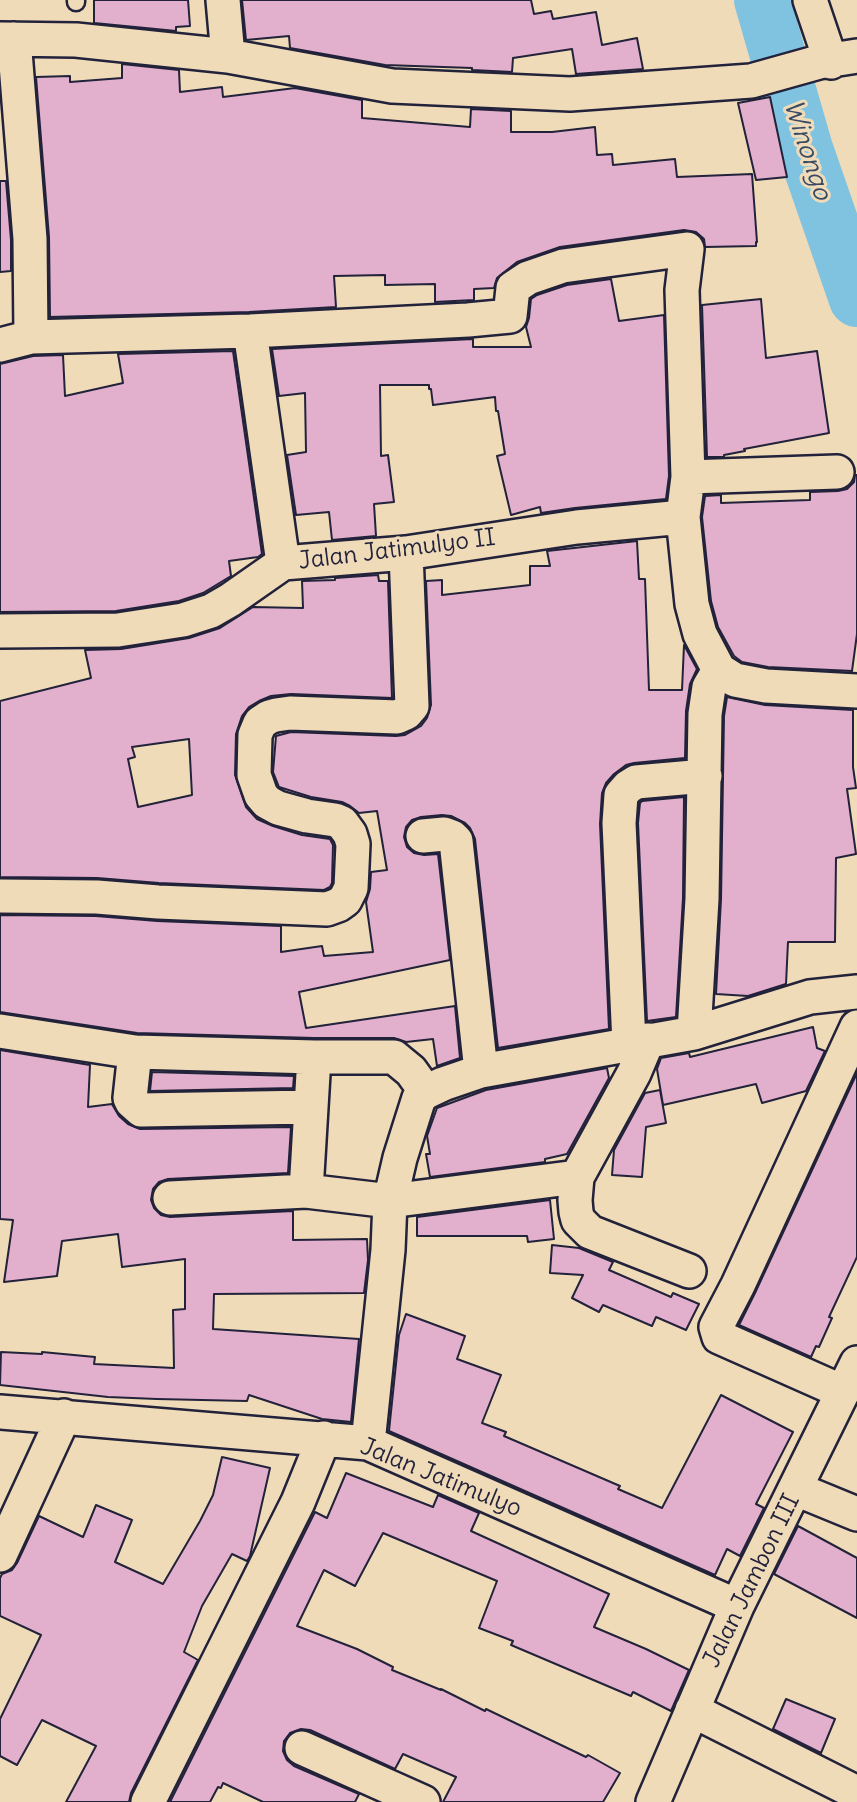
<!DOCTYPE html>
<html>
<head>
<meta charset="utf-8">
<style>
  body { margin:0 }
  canvas { display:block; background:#f0dbb9 }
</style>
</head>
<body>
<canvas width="857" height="1802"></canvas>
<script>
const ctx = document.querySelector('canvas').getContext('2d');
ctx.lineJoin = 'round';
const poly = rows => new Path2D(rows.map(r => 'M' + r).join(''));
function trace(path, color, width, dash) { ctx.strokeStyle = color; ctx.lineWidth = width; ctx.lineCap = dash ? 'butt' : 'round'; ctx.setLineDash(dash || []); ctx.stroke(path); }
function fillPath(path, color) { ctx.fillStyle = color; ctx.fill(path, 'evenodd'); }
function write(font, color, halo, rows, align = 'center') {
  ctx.font = font + ' Delius,sans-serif'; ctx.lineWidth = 6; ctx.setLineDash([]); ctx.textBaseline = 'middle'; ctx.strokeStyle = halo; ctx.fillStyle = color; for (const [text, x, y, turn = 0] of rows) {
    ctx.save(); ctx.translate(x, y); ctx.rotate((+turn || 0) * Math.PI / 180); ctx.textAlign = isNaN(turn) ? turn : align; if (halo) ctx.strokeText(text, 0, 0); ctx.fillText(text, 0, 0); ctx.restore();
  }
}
const river = poly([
  [762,0,805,149,857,299]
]);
const building = poly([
  [94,0,188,0,190,26,176,27,176,31,94,23,94,0],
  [242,0,531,0,534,14,551,11,553,19,596,12,602,45,637,38,643,69,576,74,572,49,513,58,512,72,472,70,472,68,385,65,290,48,289,36,246,40,242,0],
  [122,64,179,70,180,92,222,87,223,97,295,88,362,100,362,118,470,127,471,109,511,111,511,132,552,132,595,127,597,155,612,154,613,165,675,159,677,177,752,174,757,242,756,242,756,246,705,247,704,239,696,232,684,230,560,247,517,262,497,278,494,288,474,289,474,300,435,302,435,284,385,285,385,275,334,276,336,307,249,312,50,317,49,237,36,77,70,76,70,82,122,78,122,64],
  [770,97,787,177,756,180,738,103,770,97],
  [0,181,6,181,11,240,11,271,0,272,0,181],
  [611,279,619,321,664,315,669,476,666,499,575,508,541,513,540,507,511,515,497,456,505,454,498,411,496,411,495,397,433,405,431,389,429,389,429,385,380,385,381,456,388,455,394,502,374,504,376,536,332,540,329,512,296,515,287,455,306,452,305,393,279,396,272,349,473,339,473,347,531,347,526,327,529,318,531,299,537,295,567,285,611,279],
  [761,299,766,358,817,351,829,433,744,449,745,451,724,455,724,457,707,457,702,305,761,299],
  [233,351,262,554,258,557,229,561,231,576,203,593,179,601,116,611,0,612,0,364,33,356,63,355,65,396,123,383,118,354,233,351],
  [855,475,857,475,857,634,852,671,768,667,742,662,734,656,718,627,711,601,702,517,705,496,721,495,721,503,810,500,810,492,838,491,847,489,854,482,855,475],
  [637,541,639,579,645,579,649,690,682,690,684,645,697,669,690,684,686,711,685,758,634,763,626,765,614,774,606,783,602,793,600,824,609,1029,498,1048,475,839,470,828,465,823,451,816,442,815,421,817,412,820,406,827,404,837,407,847,414,853,424,855,438,854,450,960,299,992,306,1028,455,1006,460,1058,437,1066,433,1039,406,1042,394,1038,314,1038,137,1033,0,1012,0,915,96,916,157,921,281,926,281,952,322,946,324,956,373,952,366,902,370,889,371,872,387,870,377,811,359,813,350,806,342,802,311,797,279,787,273,772,276,736,291,732,396,736,405,735,421,726,427,718,431,705,426,581,442,580,442,595,530,585,530,566,550,566,547,551,637,541],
  [378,575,379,581,388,581,392,698,291,694,271,696,259,701,249,707,242,716,236,734,235,775,246,807,257,819,273,826,302,835,330,839,333,845,332,883,330,887,324,890,159,883,97,878,0,877,0,701,91,678,85,650,121,649,189,638,220,628,253,607,303,608,302,581,335,580,335,578,378,575],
  [189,739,192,795,138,807,128,759,135,757,132,747,189,739],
  [727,697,765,705,853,710,853,767,856,788,847,789,856,854,836,858,835,942,788,942,786,984,748,996,716,994,721,899,724,716,727,697],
  [684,797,683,898,676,1017,647,1021,638,823,640,803,642,801,684,797],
  [813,1027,817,1048,825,1051,806,1091,762,1103,756,1084,663,1105,657,1069,661,1058,689,1053,690,1057,813,1027],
  [0,1050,90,1065,88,1107,112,1104,119,1116,128,1124,140,1129,291,1127,288,1173,168,1179,159,1182,153,1189,151,1200,154,1208,161,1215,170,1217,293,1211,293,1240,367,1239,368,1260,364,1293,214,1294,213,1329,359,1339,351,1422,322,1419,249,1395,247,1401,157,1399,108,1397,0,1385,1,1352,42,1354,42,1352,95,1357,94,1364,174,1368,173,1310,185,1309,185,1259,122,1267,118,1234,62,1241,57,1276,4,1282,13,1220,0,1219,0,1050],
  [607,1068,609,1078,567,1154,545,1159,545,1162,430,1177,426,1154,430,1154,427,1136,437,1108,486,1090,607,1068],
  [152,1072,294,1076,293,1088,150,1091,152,1072],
  [857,1073,857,1257,829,1317,832,1318,819,1347,816,1346,811,1357,739,1325,755,1293,857,1073],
  [660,1090,666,1123,646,1127,642,1177,612,1175,614,1150,645,1093,660,1090],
  [550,1200,554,1239,528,1242,527,1236,417,1236,417,1217,550,1200],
  [552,1245,579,1248,613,1262,609,1270,671,1297,673,1293,699,1304,686,1330,656,1317,652,1326,603,1305,599,1312,572,1298,583,1275,550,1273,552,1245],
  [406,1314,465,1336,457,1359,501,1375,482,1423,506,1432,504,1436,620,1486,618,1489,662,1508,721,1395,793,1432,756,1504,764,1508,740,1556,727,1549,715,1575,389,1431,399,1335,406,1314],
  [222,1457,270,1468,250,1556,247,1561,232,1554,202,1606,184,1652,198,1660,131,1793,129,1802,66,1802,96,1746,42,1720,17,1765,0,1756,0,1719,41,1635,0,1616,0,1578,2,1574,12,1570,17,1563,39,1516,83,1537,96,1505,132,1520,115,1562,163,1584,200,1521,213,1495,222,1457],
  [346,1473,433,1507,438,1495,479,1513,471,1531,609,1594,594,1627,646,1649,689,1670,671,1711,633,1692,631,1696,511,1645,513,1641,479,1628,497,1581,383,1533,355,1586,324,1570,297,1626,357,1649,393,1667,392,1670,441,1690,441,1689,485,1711,486,1709,586,1757,588,1755,620,1773,603,1802,443,1802,456,1777,403,1754,395,1769,310,1730,301,1729,290,1733,284,1741,283,1751,287,1760,294,1766,359,1794,355,1802,263,1802,223,1783,221,1788,218,1787,210,1802,170,1802,315,1512,327,1518,346,1473],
  [798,1526,857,1558,857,1618,774,1574,798,1526],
  [786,1699,835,1719,821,1753,773,1729,786,1699]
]);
const lane = poly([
  [76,0,76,2]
]);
const street = poly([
  [223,0,228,56],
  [810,0,831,62],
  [0,39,76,40,228,56,392,86,570,94,751,81,819,62,857,56],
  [14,39,30,239,31,337],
  [250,331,283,563],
  [0,345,31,337,250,331,468,320,510,316,513,288,528,278,563,266,687,249,682,290,688,477,683,517,692,604,700,634,719,670,735,680,766,686,857,691],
  [688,477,837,472],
  [0,631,118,630,183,620,211,611,230,600,283,563,406,553,577,527,683,517],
  [423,836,444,834,452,837,456,841,481,1071],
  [0,896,97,897,158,902,327,909,338,905,345,900,351,888,353,844,350,834,342,823,335,820,307,816,278,808,267,802,261,795,254,775,255,735,260,723,269,717,276,715,290,713,397,717,406,713,412,706,406,553],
  [0,1031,135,1052,314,1057,394,1057,411,1071,426,1092],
  [694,1033,702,899,705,714,709,687,719,670],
  [648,1040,634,1073,577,1177,575,1200,576,1212,578,1220,590,1232,689,1271],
  [629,1044,619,823,621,795,628,787,636,782,705,776],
  [135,1052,130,1098,132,1102,141,1110,311,1107],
  [306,1191,314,1057],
  [170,1198,306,1191,390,1201,577,1177],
  [843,1392,719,1337,716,1327,738,1285,857,1027],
  [0,1412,368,1443,737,1606],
  [368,1443,388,1250,390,1201,400,1158,419,1098,426,1092,443,1084,481,1071,694,1033,810,997,857,992],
  [796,1489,857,1514],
  [0,1555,64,1416],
  [692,1710,857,1793],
  [302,1748,423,1802],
  [148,1802,298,1502,324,1438],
  [653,1802,737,1606,857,1363]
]);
const streetNames = [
  ["Jalan Jatimulyo II",397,550,-7],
  ["Jalan Jatimulyo",441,1478,22],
  ["Jalan Jambon III",752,1581,-64]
];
const waterNames = [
  ["Winongo",807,150,72]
];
trace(river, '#7fc3e0', 56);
fillPath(building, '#e2afcc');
trace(building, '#22223b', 2);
trace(lane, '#22223b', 21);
trace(street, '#22223b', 38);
trace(lane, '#f0dbb9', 16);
trace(street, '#f0dbb9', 33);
write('24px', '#22223b', '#f0dbb9', streetNames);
write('italic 26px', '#394a64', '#f0dbb9', waterNames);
</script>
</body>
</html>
